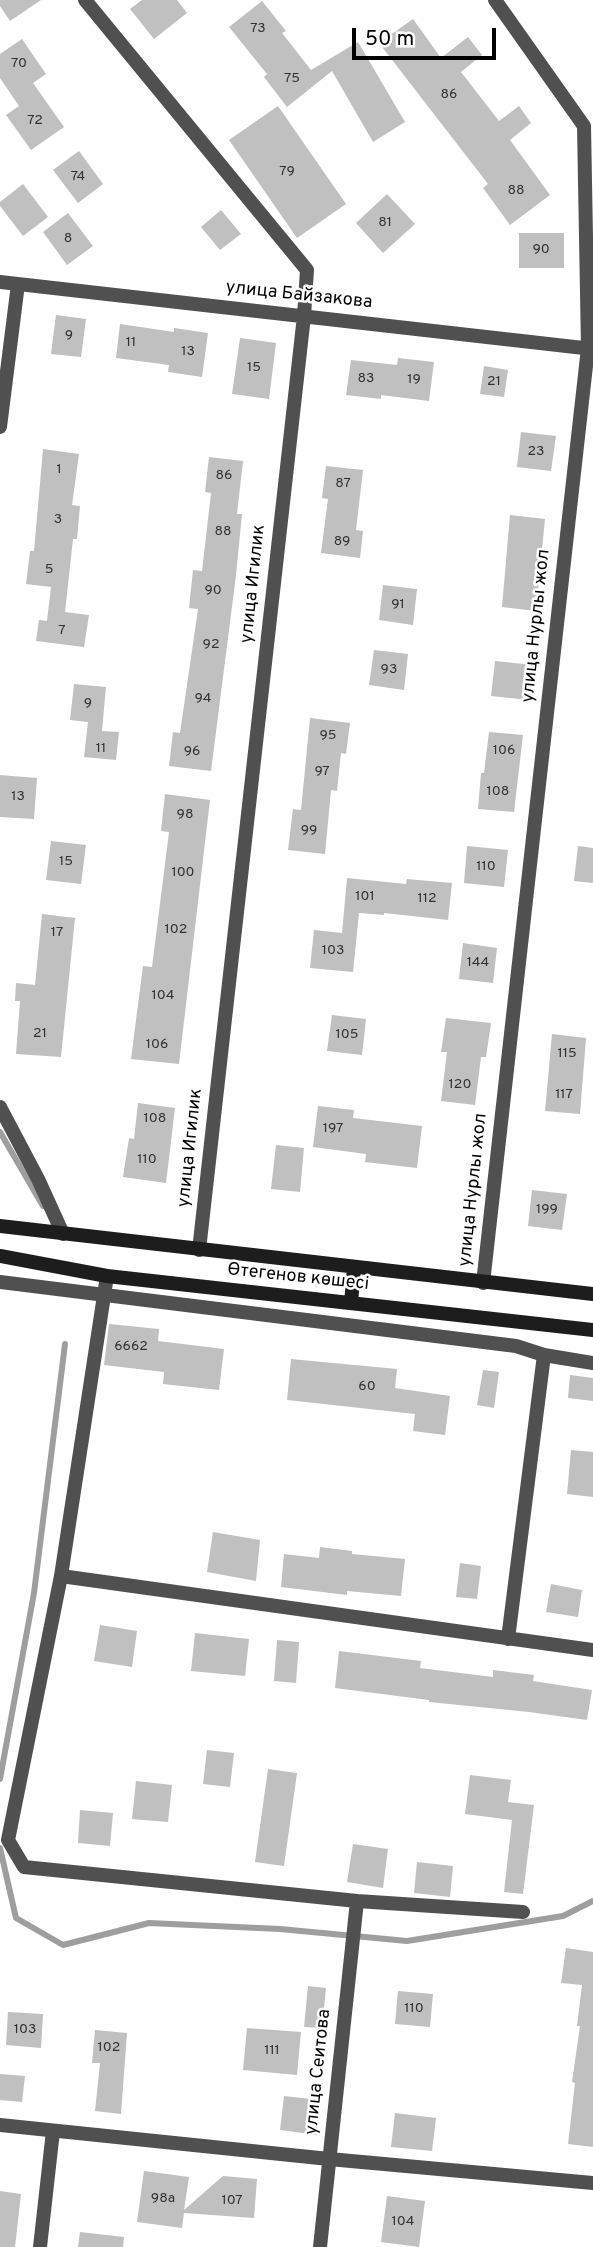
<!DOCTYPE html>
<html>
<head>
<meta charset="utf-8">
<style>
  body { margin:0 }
  #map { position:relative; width:593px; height:2247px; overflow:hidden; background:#fff; font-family:Overpass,sans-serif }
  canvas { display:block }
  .scale { position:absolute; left:352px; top:28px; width:144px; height:32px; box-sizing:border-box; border:4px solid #000; border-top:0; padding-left:9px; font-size:21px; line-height:24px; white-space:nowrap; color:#000; -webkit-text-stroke:5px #fff; paint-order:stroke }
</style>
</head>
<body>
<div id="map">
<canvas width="593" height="2247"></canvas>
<div class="scale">50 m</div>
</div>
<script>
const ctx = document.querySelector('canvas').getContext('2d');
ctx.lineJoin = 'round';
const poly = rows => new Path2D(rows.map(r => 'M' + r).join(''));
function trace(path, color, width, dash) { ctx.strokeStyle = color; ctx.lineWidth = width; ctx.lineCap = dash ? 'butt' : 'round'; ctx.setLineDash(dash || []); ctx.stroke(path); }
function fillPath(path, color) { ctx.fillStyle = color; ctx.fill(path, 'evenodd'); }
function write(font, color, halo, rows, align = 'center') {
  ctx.font = font + ' Overpass,sans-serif'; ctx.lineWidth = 5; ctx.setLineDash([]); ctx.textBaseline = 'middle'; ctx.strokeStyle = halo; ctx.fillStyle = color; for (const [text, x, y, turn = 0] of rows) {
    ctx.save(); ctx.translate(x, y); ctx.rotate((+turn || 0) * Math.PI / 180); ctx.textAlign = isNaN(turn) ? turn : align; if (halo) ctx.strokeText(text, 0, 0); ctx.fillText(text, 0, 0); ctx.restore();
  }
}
const stream = poly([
  [0,1132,43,1206],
  [0,1779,34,1593,65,1344],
  [0,1848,16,1918,63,1945,149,1923,280,1929,407,1941,563,1916,593,1901]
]);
const building = poly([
  [0,0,41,0,10,21,0,6],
  [142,0,177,0,187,13,154,39,130,9],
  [262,1,286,31,282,33,311,70,358,42,405,122,373,142,332,71,287,107,264,77,267,74,229,27],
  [413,19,441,58,468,37,482,55,461,72,499,121,519,106,531,123,510,140,550,195,510,225,483,188,488,184,379,43],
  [22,39,46,74,33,83,64,127,31,150,6,115,19,106,0,78,0,54],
  [278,106,346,204,297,238,229,140],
  [79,151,103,184,78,203,53,170],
  [23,184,48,217,23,236,0,206,0,202],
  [387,194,415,224,383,253,356,223],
  [221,210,241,234,220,250,201,227],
  [68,213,93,246,67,265,43,232],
  [519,233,564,233,564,268,519,268],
  [56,315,86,319,81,357,51,354],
  [120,324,174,332,174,328,208,333,202,377,168,372,169,365,116,358],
  [240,338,276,343,269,399,232,394],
  [398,358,434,362,429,401,381,395,381,399,346,395,351,360,397,365],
  [484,366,508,370,504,397,480,394],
  [521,432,556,436,551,471,517,467],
  [43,449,79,454,72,505,80,506,77,539,73,539,65,612,89,615,84,647,36,641,39,620,47,621,51,587,26,584,30,551,34,551],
  [209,457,243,461,237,514,242,514,236,575,211,771,169,766,173,732,180,733,198,609,189,608,193,570,202,571,211,493,205,492],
  [326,466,363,470,356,530,363,531,360,558,321,553,328,499,322,498],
  [510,515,545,519,536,611,502,607],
  [383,585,417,589,413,625,379,620],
  [374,650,408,654,404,690,369,685],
  [495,661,533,665,529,700,491,696],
  [74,684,106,687,102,731,119,732,116,760,84,757,88,722,70,720],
  [310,718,350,723,346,754,341,753,337,791,331,790,325,854,288,850,293,809,301,810],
  [489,732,523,735,514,812,478,809,481,773,484,773],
  [0,775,37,778,34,819,0,817],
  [165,794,210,800,179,1064,131,1059,143,966,152,967,169,832,161,831],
  [51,841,86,845,81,884,46,880],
  [467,846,508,850,504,887,464,883],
  [578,846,593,848,593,883,574,881],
  [347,878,406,884,407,879,452,883,448,920,384,913,384,915,359,913,353,972,310,968,314,930,342,933],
  [42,914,75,918,61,1057,16,1054,20,1001,15,1001,16,983,35,985],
  [463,943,497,948,493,983,459,979],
  [332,1015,366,1019,362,1055,327,1051],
  [446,1018,491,1023,486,1057,481,1057,475,1105,441,1101,447,1052,441,1052],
  [552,1034,586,1038,580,1114,545,1111],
  [138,1103,175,1108,166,1183,123,1177,129,1138,134,1139],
  [318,1106,354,1110,353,1118,422,1126,417,1168,365,1162,366,1154,313,1147],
  [276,1145,304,1148,300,1192,271,1189],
  [532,1190,567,1194,562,1230,528,1226],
  [109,1324,159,1329,158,1341,224,1349,219,1390,163,1384,164,1372,104,1365],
  [291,1359,397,1369,395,1388,450,1396,445,1435,413,1431,415,1414,287,1400],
  [483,1370,499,1372,494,1408,477,1405],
  [570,1375,593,1378,593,1401,568,1398],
  [571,1450,593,1452,593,1497,567,1494],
  [213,1532,260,1540,256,1581,207,1572],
  [320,1547,352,1551,352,1554,405,1559,401,1596,347,1591,347,1595,281,1587,284,1554,319,1558],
  [460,1563,481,1566,477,1599,456,1597],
  [551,1584,582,1590,578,1617,546,1612],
  [100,1625,137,1631,132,1667,94,1661],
  [195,1633,249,1639,245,1676,191,1671],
  [277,1640,299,1642,296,1683,274,1681],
  [339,1651,421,1661,420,1668,493,1677,493,1670,534,1675,533,1681,592,1690,587,1720,529,1712,429,1702,429,1700,335,1688],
  [207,1750,234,1753,230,1787,203,1784],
  [268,1769,297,1773,284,1866,255,1862],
  [470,1775,511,1780,508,1802,534,1805,523,1894,504,1892,512,1820,465,1814],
  [136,1781,172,1785,168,1822,132,1819],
  [80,1810,113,1813,110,1846,78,1843],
  [353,1844,388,1849,383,1888,347,1882],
  [417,1862,453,1866,450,1897,414,1893],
  [566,1948,593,1952,593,2147,568,2144,575,2083,572,2082,580,2026,577,2026,582,1985,561,1983],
  [308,1986,326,1988,322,2028,304,2027],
  [398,1991,433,1994,430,2027,395,2024],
  [8,2012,43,2014,41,2048,6,2045],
  [247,2028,301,2032,297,2075,243,2070],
  [95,2030,127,2033,121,2114,95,2111,100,2063,92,2063],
  [0,2074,25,2076,22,2102,0,2100],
  [284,2096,320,2100,317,2135,280,2130],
  [395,2113,436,2118,432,2151,391,2147],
  [144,2171,189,2177,184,2210,223,2176,257,2179,254,2218,184,2213,182,2228,137,2222],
  [0,2191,21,2194,15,2247,0,2247],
  [387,2196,425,2201,419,2247,381,2242],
  [80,2232,124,2237,123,2247,78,2247]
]);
const minor = poly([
  [85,0,307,270,304,316,199,1250],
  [0,282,593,349],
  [0,427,18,284],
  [0,1107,38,1179,63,1234],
  [107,1276,61,1576,8,1840,24,1867,357,1901,523,1912],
  [0,1282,516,1346,544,1355,593,1363],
  [483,1283,588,348,584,126,495,0],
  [61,1576,593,1650],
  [508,1639,544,1355],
  [0,2125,329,2159,593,2183],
  [40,2247,53,2131],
  [320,2247,357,1901]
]);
const secondary = poly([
  [0,1226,593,1294],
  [0,1256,107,1276,593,1330],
  [351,1303,354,1268]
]);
const numberNames = [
  ["73",258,29],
  ["70",19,64],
  ["75",292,79],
  ["86",449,95],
  ["72",35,121],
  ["79",287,172],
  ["74",78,177],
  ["88",516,191],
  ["81",385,223],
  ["8",68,239],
  ["90",541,250],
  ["9",69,336],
  ["11",131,343],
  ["13",188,352],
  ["15",254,368],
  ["83",366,379],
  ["19",414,380],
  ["21",494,382],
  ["23",536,452],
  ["1",59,470],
  ["86",224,476],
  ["87",343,484],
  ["3",58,520],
  ["88",223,532],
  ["89",342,542],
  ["5",49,570],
  ["90",213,591],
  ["91",398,605],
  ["7",62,631],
  ["92",211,645],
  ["93",389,670],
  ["94",203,699],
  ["9",88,704],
  ["95",328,736],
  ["11",101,749],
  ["106",504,751],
  ["96",192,752],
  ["97",322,772],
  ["108",498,792],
  ["13",18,797],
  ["98",185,815],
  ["99",309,831],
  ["15",66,862],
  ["110",486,867],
  ["100",183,873],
  ["101",365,897],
  ["112",427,899],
  ["102",176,930],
  ["17",57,933],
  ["103",333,951],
  ["144",478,963],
  ["104",163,996],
  ["21",40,1034],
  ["105",347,1035],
  ["106",157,1045],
  ["115",567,1054],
  ["120",460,1085],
  ["117",564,1095],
  ["108",155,1119],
  ["197",333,1129],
  ["110",147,1160],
  ["199",547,1210],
  ["6662",131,1347],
  ["60",367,1387],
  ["110",414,2009],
  ["103",25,2030],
  ["102",109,2048],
  ["111",272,2051],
  ["98а",163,2199],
  ["107",232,2201],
  ["104",403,2222]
];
const streetNames = [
  ["улица Байзакова",299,296,6],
  ["улица Игилик",254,584,-84],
  ["улица Нурлы жол",537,626,-84],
  ["улица Игилик",191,1148,-84],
  ["улица Нурлы жол",474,1190,-84],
  ["Өтегенов көшесі",298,1278,6],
  ["улица Сеитова",319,2072,-84]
];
trace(stream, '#9e9e9e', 6);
fillPath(building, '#c0c0c0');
trace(minor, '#505050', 14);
trace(secondary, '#1d1d1d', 14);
write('14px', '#303030', null, numberNames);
write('18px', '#000', '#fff', streetNames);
</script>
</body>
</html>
